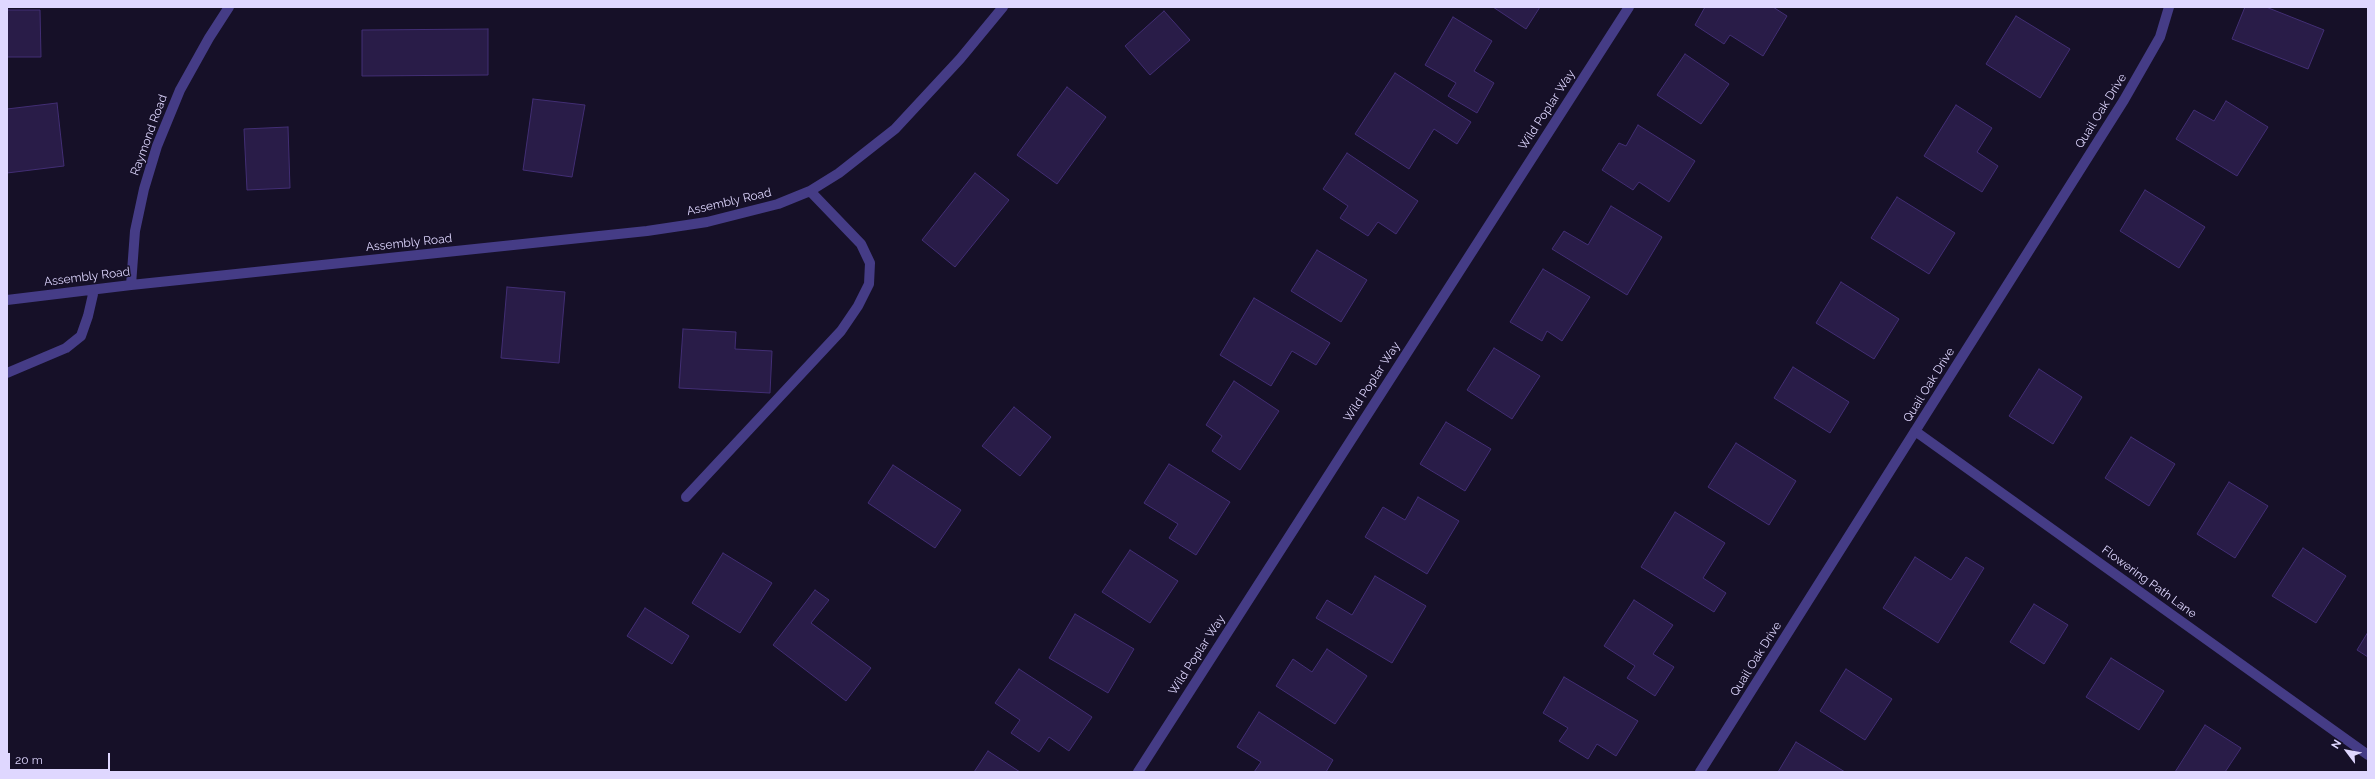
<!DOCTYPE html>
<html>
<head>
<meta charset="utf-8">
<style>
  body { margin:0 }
  #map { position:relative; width:2375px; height:779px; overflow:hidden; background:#161028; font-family:Raleway,sans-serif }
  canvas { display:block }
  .frame { position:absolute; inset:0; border:8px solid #dfd7ff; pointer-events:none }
  .north { position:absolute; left:2327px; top:731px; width:40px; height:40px; -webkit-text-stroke:3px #161028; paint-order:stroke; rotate:302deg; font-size:11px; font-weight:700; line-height:16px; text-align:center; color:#dfd7ff }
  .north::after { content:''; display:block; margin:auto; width:14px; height:18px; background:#dfd7ff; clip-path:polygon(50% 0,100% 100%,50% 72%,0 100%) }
  .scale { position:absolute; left:8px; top:753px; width:102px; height:18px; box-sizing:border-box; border:2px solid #dfd7ff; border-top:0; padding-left:5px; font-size:12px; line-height:14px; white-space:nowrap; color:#dfd7ff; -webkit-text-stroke:3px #161028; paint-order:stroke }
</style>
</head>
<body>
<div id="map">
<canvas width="2375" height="779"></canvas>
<div class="frame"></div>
<div class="north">N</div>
<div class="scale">20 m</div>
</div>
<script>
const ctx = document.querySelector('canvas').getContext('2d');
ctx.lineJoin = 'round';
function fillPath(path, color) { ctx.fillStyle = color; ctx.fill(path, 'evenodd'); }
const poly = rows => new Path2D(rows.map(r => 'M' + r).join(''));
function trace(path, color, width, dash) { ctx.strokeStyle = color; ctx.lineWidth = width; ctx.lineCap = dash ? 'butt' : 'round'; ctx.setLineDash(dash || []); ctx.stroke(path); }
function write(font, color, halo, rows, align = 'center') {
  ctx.font = font + ' Raleway,sans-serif'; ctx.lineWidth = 3; ctx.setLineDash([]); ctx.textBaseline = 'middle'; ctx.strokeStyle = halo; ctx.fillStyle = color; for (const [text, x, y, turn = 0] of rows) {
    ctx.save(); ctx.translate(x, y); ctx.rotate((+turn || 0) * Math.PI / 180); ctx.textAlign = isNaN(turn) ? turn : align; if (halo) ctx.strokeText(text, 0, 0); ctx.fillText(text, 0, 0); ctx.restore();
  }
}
const building = poly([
  [1493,7,1540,7,1526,29,1493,7],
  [1705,7,1773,7,1787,16,1763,56,1730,35,1724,44,1695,25,1705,7],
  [2245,7,2266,7,2324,30,2308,69,2232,39,2245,7],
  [7,10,40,10,41,57,7,57,7,10],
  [1164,11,1190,40,1150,75,1125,46,1164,11],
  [2016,16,2070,49,2040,98,1986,64,2016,16],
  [1453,17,1492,41,1474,71,1494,83,1477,113,1448,96,1456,83,1425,65,1453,17],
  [488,29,488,75,362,76,362,30,488,29],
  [1685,54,1729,84,1701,124,1657,95,1685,54],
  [1395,73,1471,122,1457,144,1434,129,1409,169,1355,134,1395,73],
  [1067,87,1106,117,1057,184,1017,155,1067,87],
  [533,99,585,105,572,177,523,170,533,99],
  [2226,101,2268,127,2237,176,2176,139,2194,110,2214,121,2226,101],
  [57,103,64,166,7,173,7,109,57,103],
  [1956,105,1992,128,1977,152,1998,166,1982,192,1924,156,1956,105],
  [1638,125,1695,161,1669,202,1639,182,1633,190,1602,170,1619,143,1626,146,1638,125],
  [288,127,290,188,247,190,244,129,288,127],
  [1347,153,1418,201,1396,234,1378,222,1368,236,1340,218,1348,206,1323,189,1347,153],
  [975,173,1009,200,955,267,922,240,975,173],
  [2145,190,2205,227,2179,268,2120,231,2145,190],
  [1897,197,1955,233,1929,274,1871,238,1897,197],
  [1611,206,1662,237,1627,295,1552,249,1564,231,1588,245,1611,206],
  [1317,250,1367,280,1341,322,1291,291,1317,250],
  [1543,269,1590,297,1562,341,1547,331,1542,341,1510,322,1543,269],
  [1841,282,1899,319,1874,359,1816,323,1841,282],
  [507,287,565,292,559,363,501,358,507,287],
  [1254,298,1330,343,1316,365,1292,351,1271,386,1220,355,1254,298],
  [683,329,736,332,735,349,772,351,770,393,679,388,683,329],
  [1494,348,1540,376,1512,419,1467,390,1494,348],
  [1793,367,1849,402,1830,433,1774,398,1793,367],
  [2039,369,2082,397,2053,444,2009,416,2039,369],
  [1234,381,1279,411,1240,470,1212,451,1222,436,1206,425,1234,381],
  [1014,407,1051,437,1020,476,982,446,1014,407],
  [1446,422,1491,449,1465,491,1420,464,1446,422],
  [2131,437,2175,464,2149,506,2105,478,2131,437],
  [1736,443,1796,481,1769,525,1708,487,1736,443],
  [1169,464,1230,502,1196,555,1169,538,1178,524,1144,503,1169,464],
  [893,465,961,510,935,548,868,503,893,465],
  [2229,482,2268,506,2235,558,2197,534,2229,482],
  [1418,497,1459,521,1427,574,1365,537,1383,507,1405,520,1418,497],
  [1675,512,1725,543,1703,578,1726,593,1714,612,1641,567,1675,512],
  [2303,548,2346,576,2316,623,2272,596,2303,548],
  [1130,550,1178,581,1150,623,1102,592,1130,550],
  [723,553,772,583,740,633,692,603,723,553],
  [1915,557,1951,580,1966,557,1984,568,1938,643,1883,608,1915,557],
  [1375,576,1426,606,1392,663,1316,618,1327,600,1352,615,1375,576],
  [815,590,829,600,811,623,871,668,846,701,773,645,815,590],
  [1634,600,1673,625,1653,654,1674,667,1655,696,1627,678,1635,666,1604,646,1634,600],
  [2034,604,2068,625,2044,664,2010,642,2034,604],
  [645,608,689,636,672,664,627,636,645,608],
  [1075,614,1134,649,1108,693,1049,658,1075,614],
  [2368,632,2368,657,2357,650,2368,632],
  [1327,649,1367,676,1335,724,1276,686,1293,659,1312,672,1327,649],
  [2111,658,2164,691,2139,730,2086,697,2111,658],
  [1019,669,1092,717,1069,751,1049,737,1039,752,1011,733,1020,720,995,703,1019,669],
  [1846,669,1892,699,1865,740,1820,711,1846,669],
  [1564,677,1638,721,1616,756,1597,744,1588,759,1559,741,1568,728,1543,713,1564,677],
  [1259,712,1333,760,1326,772,1254,772,1261,762,1237,747,1259,712],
  [2205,725,2241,748,2225,772,2175,772,2205,725],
  [1796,742,1845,772,1778,772,1796,742],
  [988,751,1020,772,974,772,988,751]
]);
const minor = poly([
  [131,285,135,231,144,189,157,146,180,90,209,38,229,7],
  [7,300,131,285,647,231,707,222,778,204,810,191,839,173,895,129,960,59,1003,7],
  [7,373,66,348,81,336,88,316,94,290],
  [1915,431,2368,755],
  [686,497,841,331,858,306,869,284,870,263,861,244,810,191],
  [1138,772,1629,7],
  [1700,772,2124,100,2160,37,2169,7]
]);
const streetNames = [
  ["Wild Poplar Way",1547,110,-57],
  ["Quail Oak Drive",2101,111,-58],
  ["Raymond Road",149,135,-70],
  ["Assembly Road",729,202,-13],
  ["Assembly Road",409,243,-6],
  ["Assembly Road",87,277,-7],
  ["Wild Poplar Way",1372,382,-57],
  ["Quail Oak Drive",1929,385,-58],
  ["Flowering Path Lane",2149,582,36],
  ["Wild Poplar Way",1197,655,-57],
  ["Quail Oak Drive",1756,659,-58]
];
fillPath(building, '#291c48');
trace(building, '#422e74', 1);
trace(minor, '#453c86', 10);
write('12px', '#dfd7ff', '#161028', streetNames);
</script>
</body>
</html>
